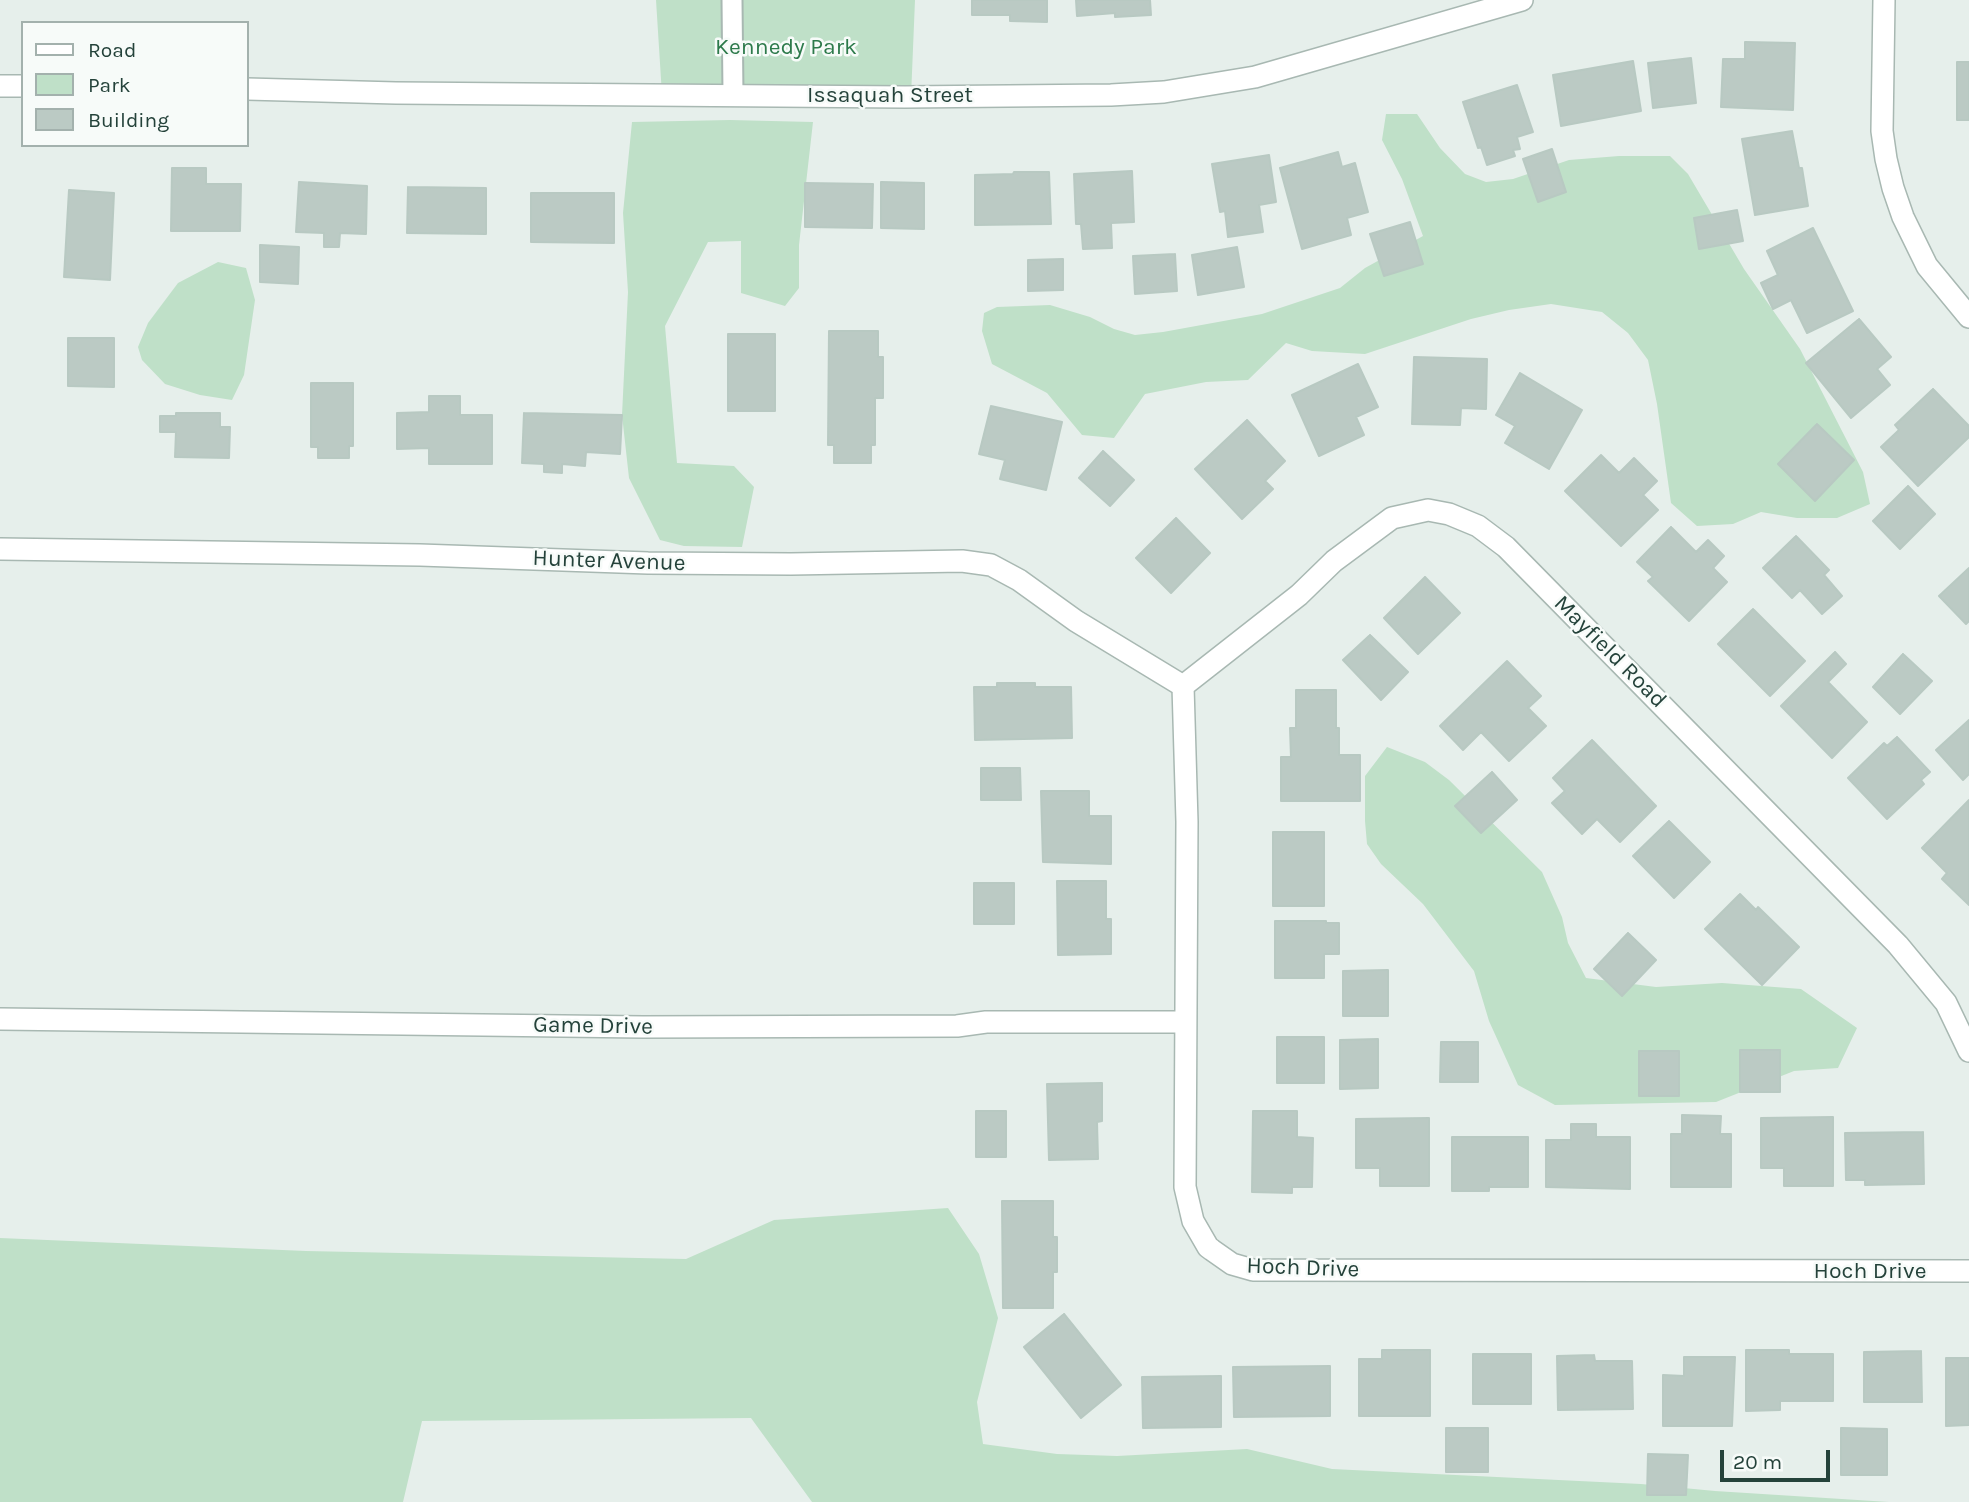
<!DOCTYPE html>
<html>
<head>
<meta charset="utf-8">
<style>
  body { margin:0 }
  #map { position:relative; width:1969px; height:1502px; overflow:hidden; background:#e6efeb; font-family:Karla,sans-serif }
  canvas { display:block }
  .legend { position:absolute; left:21px; top:21px; width:228px; height:126px; box-sizing:border-box; background:#f7fbf9; border:2px solid #a3b1ad; margin:0; padding:9px 12px; list-style:none; font-size:21px; color:#24423a }
  .legend li { display:flex; align-items:center; gap:14px; height:35px }
  .legend b { width:35px; border:2px solid #a3b1ad }
  .scale { position:absolute; left:1720px; top:1450px; width:110px; height:32px; box-sizing:border-box; border:4px solid #24423a; border-top:0; padding-left:9px; font-size:21px; line-height:24px; white-space:nowrap; color:#24423a; -webkit-text-stroke:5px #f7fbf9; paint-order:stroke }
</style>
</head>
<body>
<div id="map">
<canvas width="1969" height="1502"></canvas>
<ul class="legend">
<li><b style="height:9px;background:#fff"></b>Road</li>
<li><b style="height:19px;background:#bfe0c8"></b>Park</li>
<li><b style="height:19px;background:#bbcac4"></b>Building</li>
</ul>
<div class="scale">20 m</div>
</div>
<script>
const ctx = document.querySelector('canvas').getContext('2d');
ctx.lineJoin = 'round';
function fillPath(path, color) { ctx.fillStyle = color; ctx.fill(path, 'evenodd'); }
const poly = rows => new Path2D(rows.map(r => 'M' + r).join(''));
function trace(path, color, width, dash) { ctx.strokeStyle = color; ctx.lineWidth = width; ctx.lineCap = dash ? 'butt' : 'round'; ctx.setLineDash(dash || []); ctx.stroke(path); }
function write(font, color, halo, rows, align = 'center') {
  ctx.font = font + ' Karla,sans-serif'; ctx.lineWidth = 5; ctx.setLineDash([]); ctx.textBaseline = 'middle'; ctx.strokeStyle = halo; ctx.fillStyle = color; for (const [text, x, y, turn = 0] of rows) {
    ctx.save(); ctx.translate(x, y); ctx.rotate((+turn || 0) * Math.PI / 180); ctx.textAlign = isNaN(turn) ? turn : align; if (halo) ctx.strokeText(text, 0, 0); ctx.fillText(text, 0, 0); ctx.restore();
  }
}
const green = poly([
  [656,0,915,0,911,97,662,95],
  [1386,114,1417,114,1440,148,1465,174,1486,182,1513,179,1569,160,1619,156,1670,156,1688,174,1744,269,1800,349,1863,472,1870,504,1837,518,1797,518,1761,512,1733,524,1697,526,1671,503,1657,404,1648,360,1628,333,1602,312,1551,304,1509,310,1471,319,1365,354,1312,351,1286,343,1248,380,1206,382,1145,394,1114,438,1082,435,1047,393,992,364,982,331,984,313,997,307,1050,305,1090,317,1114,329,1135,335,1163,332,1262,314,1340,288,1365,268,1423,236,1402,179,1382,140],
  [730,120,813,122,799,245,799,288,785,306,741,293,741,241,708,242,665,326,677,463,734,466,754,487,742,547,684,546,660,540,629,478,622,415,628,292,623,213,632,122],
  [218,262,246,268,255,300,244,375,232,400,200,395,165,384,142,360,138,347,148,323,178,283],
  [1387,747,1425,762,1449,780,1542,872,1562,917,1568,943,1586,978,1656,987,1722,983,1801,989,1857,1028,1838,1068,1794,1071,1716,1102,1555,1105,1518,1085,1489,1021,1474,971,1423,904,1381,864,1367,844,1365,821,1365,776],
  [948,1208,979,1254,998,1318,977,1402,983,1444,1057,1454,1117,1456,1247,1449,1332,1469,1641,1484,1715,1491,1889,1502,812,1502,751,1418,422,1421,403,1502,0,1502,0,1238,306,1251,686,1259,774,1220]
]);
const building = poly([
  [972,0,1047,0,1047,22,1010,21,1010,15,972,15,972,0],
  [1076,0,1150,0,1151,15,1115,17,1115,13,1077,16,1076,0],
  [1745,42,1795,43,1793,110,1721,107,1723,59,1745,59,1745,42],
  [1691,58,1696,103,1653,108,1648,63,1691,58],
  [1633,61,1641,111,1561,126,1553,75,1633,61],
  [1957,62,1969,62,1969,120,1957,120,1957,62],
  [1517,85,1533,132,1517,137,1520,149,1513,150,1515,156,1487,165,1481,147,1478,148,1463,102,1517,85],
  [1792,131,1799,168,1802,168,1808,206,1755,215,1742,139,1792,131],
  [1552,149,1566,192,1538,202,1523,159,1552,149],
  [1338,152,1342,167,1355,163,1368,212,1347,218,1351,235,1302,249,1280,168,1338,152],
  [1269,155,1276,202,1259,205,1263,232,1228,237,1225,211,1220,212,1212,164,1269,155],
  [172,168,206,168,206,184,241,184,240,231,171,231,172,168],
  [1132,171,1134,222,1111,223,1112,248,1083,249,1081,224,1076,224,1074,174,1132,171],
  [1014,172,1049,172,1051,224,975,225,975,175,1013,174,1014,172],
  [299,182,367,186,366,234,340,233,339,247,324,247,324,233,296,232,299,182],
  [881,182,924,183,924,229,881,228,881,182],
  [805,183,873,184,872,228,805,227,805,183],
  [408,187,486,188,486,234,407,233,408,187],
  [69,190,114,193,110,280,64,277,69,190],
  [531,193,614,193,614,243,531,242,531,193],
  [1737,210,1743,241,1699,249,1694,218,1737,210],
  [1410,222,1423,264,1384,276,1370,234,1410,222],
  [1813,228,1853,311,1807,333,1791,300,1773,309,1761,283,1778,275,1767,251,1813,228],
  [260,245,299,247,298,284,260,282,260,245],
  [1237,247,1244,287,1198,295,1192,255,1237,247],
  [1175,254,1177,291,1135,294,1133,256,1175,254],
  [1063,259,1063,290,1028,291,1028,260,1063,259],
  [1859,319,1891,357,1877,369,1890,385,1851,418,1806,363,1859,319],
  [829,331,878,331,878,357,883,357,883,398,875,398,875,445,871,445,871,463,834,463,834,445,828,445,829,331],
  [728,334,775,334,775,411,728,411,728,334],
  [68,338,114,338,114,387,68,386,68,338],
  [1414,357,1487,359,1486,409,1461,408,1460,425,1412,424,1414,357],
  [1358,364,1378,407,1356,417,1364,435,1319,456,1292,395,1358,364],
  [1520,373,1582,410,1549,469,1505,443,1515,426,1496,415,1520,373],
  [311,383,353,383,353,446,349,446,349,458,318,458,318,447,311,447,311,383],
  [1933,389,1969,426,1969,437,1918,486,1881,447,1899,430,1895,425,1933,389],
  [429,396,460,396,460,415,492,415,492,464,429,464,429,448,397,449,397,413,429,412,429,396],
  [991,406,1062,422,1046,490,1000,479,1005,460,979,454,991,406],
  [176,413,220,413,220,427,230,427,229,458,175,457,176,432,160,432,160,416,176,416,176,413],
  [524,413,622,415,620,454,586,452,585,466,562,464,562,473,544,472,544,464,522,463,524,413],
  [1247,420,1285,461,1265,481,1273,489,1242,519,1195,469,1247,420],
  [1817,424,1854,460,1815,501,1778,464,1817,424],
  [1103,451,1134,480,1110,506,1079,478,1103,451],
  [1601,455,1619,473,1634,458,1657,481,1643,495,1658,510,1621,546,1565,491,1601,455],
  [1908,486,1935,514,1900,549,1873,521,1908,486],
  [1176,518,1210,553,1171,593,1136,558,1176,518],
  [1671,527,1696,552,1708,540,1724,556,1713,568,1727,582,1689,621,1648,581,1653,577,1637,562,1671,527],
  [1796,536,1829,570,1824,575,1842,596,1822,614,1800,590,1792,598,1763,568,1796,536],
  [1969,568,1969,621,1966,624,1939,596,1969,568],
  [1425,577,1460,613,1418,654,1384,618,1425,577],
  [1753,609,1805,661,1770,696,1718,644,1753,609],
  [1370,635,1408,672,1381,700,1343,660,1370,635],
  [1835,652,1846,664,1828,682,1867,722,1832,758,1781,706,1835,652],
  [1903,654,1932,681,1900,714,1873,687,1903,654],
  [1507,661,1541,696,1528,708,1546,726,1509,761,1481,732,1463,750,1440,726,1507,661],
  [997,683,1035,683,1035,687,1071,687,1072,738,975,740,974,687,997,687,997,683],
  [1296,690,1336,690,1336,728,1339,728,1339,755,1360,755,1360,801,1281,801,1281,757,1291,757,1290,728,1296,728,1296,690],
  [1969,720,1969,774,1963,780,1936,750,1969,720],
  [1897,737,1930,772,1921,780,1924,784,1887,819,1848,778,1884,743,1887,746,1897,737],
  [1592,740,1656,806,1620,842,1597,819,1582,834,1552,803,1565,791,1553,778,1592,740],
  [981,768,1020,768,1021,800,981,800,981,768],
  [1492,772,1517,800,1481,833,1455,806,1492,772],
  [1041,791,1089,791,1089,816,1111,816,1111,864,1043,862,1041,791],
  [1969,800,1969,905,1942,879,1947,873,1922,848,1969,800],
  [1669,821,1710,862,1674,898,1633,856,1669,821],
  [1273,832,1324,832,1324,906,1273,906,1273,832],
  [1057,881,1106,881,1106,919,1111,919,1111,954,1058,955,1057,881],
  [974,883,1014,883,1014,924,974,924,974,883],
  [1740,894,1756,910,1758,907,1799,947,1762,985,1705,929,1740,894],
  [1275,921,1326,921,1326,923,1339,923,1339,954,1324,954,1324,978,1275,978,1275,921],
  [1628,933,1656,960,1622,996,1594,969,1628,933],
  [1388,970,1388,1016,1343,1016,1343,971,1388,970],
  [1277,1037,1324,1037,1324,1083,1277,1083,1277,1037],
  [1378,1039,1378,1088,1340,1089,1340,1040,1378,1039],
  [1441,1042,1478,1042,1478,1082,1440,1082,1441,1042],
  [1740,1050,1780,1050,1780,1092,1740,1092,1740,1050],
  [1639,1051,1679,1051,1679,1096,1639,1096,1639,1051],
  [1102,1083,1102,1121,1097,1122,1098,1159,1049,1160,1047,1084,1102,1083],
  [976,1111,1006,1111,1006,1157,976,1157,976,1111],
  [1253,1111,1297,1111,1297,1137,1313,1138,1312,1187,1292,1187,1292,1193,1252,1192,1253,1111],
  [1682,1115,1721,1116,1720,1134,1731,1134,1731,1187,1671,1187,1671,1134,1682,1134,1682,1115],
  [1833,1117,1833,1186,1784,1186,1784,1168,1761,1168,1761,1118,1833,1117],
  [1429,1118,1429,1186,1380,1186,1380,1168,1356,1168,1356,1119,1429,1118],
  [1571,1124,1596,1124,1596,1137,1630,1137,1630,1189,1546,1187,1546,1140,1571,1140,1571,1124],
  [1923,1132,1924,1184,1865,1185,1865,1180,1846,1180,1845,1133,1923,1132],
  [1452,1137,1528,1137,1528,1187,1489,1187,1489,1191,1452,1191,1452,1137],
  [1002,1201,1053,1201,1053,1237,1057,1237,1057,1272,1053,1272,1053,1308,1003,1308,1002,1201],
  [1064,1314,1121,1385,1081,1418,1024,1347,1064,1314],
  [1382,1350,1430,1350,1430,1416,1359,1416,1359,1359,1382,1359,1382,1350],
  [1746,1350,1789,1350,1789,1354,1833,1354,1833,1401,1780,1401,1780,1410,1746,1411,1746,1350],
  [1921,1351,1922,1402,1864,1402,1864,1352,1921,1351],
  [1473,1354,1531,1354,1531,1404,1473,1404,1473,1354],
  [1594,1355,1595,1361,1632,1361,1633,1409,1558,1410,1557,1356,1594,1355],
  [1684,1357,1735,1357,1732,1426,1663,1426,1663,1375,1684,1376,1684,1357],
  [1946,1358,1969,1358,1969,1425,1946,1426,1946,1358],
  [1330,1366,1330,1416,1234,1417,1233,1367,1330,1366],
  [1221,1376,1221,1427,1143,1428,1142,1377,1221,1376],
  [1446,1428,1488,1428,1488,1472,1446,1472,1446,1428],
  [1841,1428,1887,1429,1887,1475,1841,1475,1841,1428],
  [1648,1454,1688,1455,1686,1495,1647,1495,1648,1454]
]);
const lane = poly([
  [732,0,733,94]
]);
const street = poly([
  [1884,0,1882,131,1886,159,1893,188,1903,217,1927,266,1969,317],
  [0,86,23,86],
  [247,89,396,93,905,97,1111,95,1164,92,1255,77,1522,0],
  [0,549,420,555,648,563,791,564,962,561,991,565,1019,580,1076,621,1183,686],
  [1183,686,1187,822,1185,1187,1193,1221,1208,1247,1212,1250,1232,1264,1253,1270,1969,1271],
  [1183,686,1299,595,1334,561,1392,518,1428,510,1449,514,1478,526,1506,547,1898,945,1946,1003,1969,1051],
  [0,1019,643,1027,957,1026,986,1022,1185,1022]
]);
const parkNames = [
  ["Kennedy Park",786,47]
];
const streetNames = [
  ["Issaquah Street",890,95],
  ["Hunter Avenue",609,561,2],
  ["Mayfield Road",1610,652,45],
  ["Game Drive",593,1026,1],
  ["Hoch Drive",1303,1268,2],
  ["Hoch Drive",1870,1271]
];
fillPath(green, '#bfe0c8');
fillPath(building, '#bbcac4');
trace(building, '#b8c9c2', 2);
trace(lane, '#a8b8b2', 23);
trace(street, '#a8b8b2', 24);
trace(lane, '#fff', 19);
trace(street, '#fff', 21);
write('23px', '#2d7a4b', '#f7fbf9', parkNames);
write('23px', '#24423a', '#f7fbf9', streetNames);
</script>
</body>
</html>
